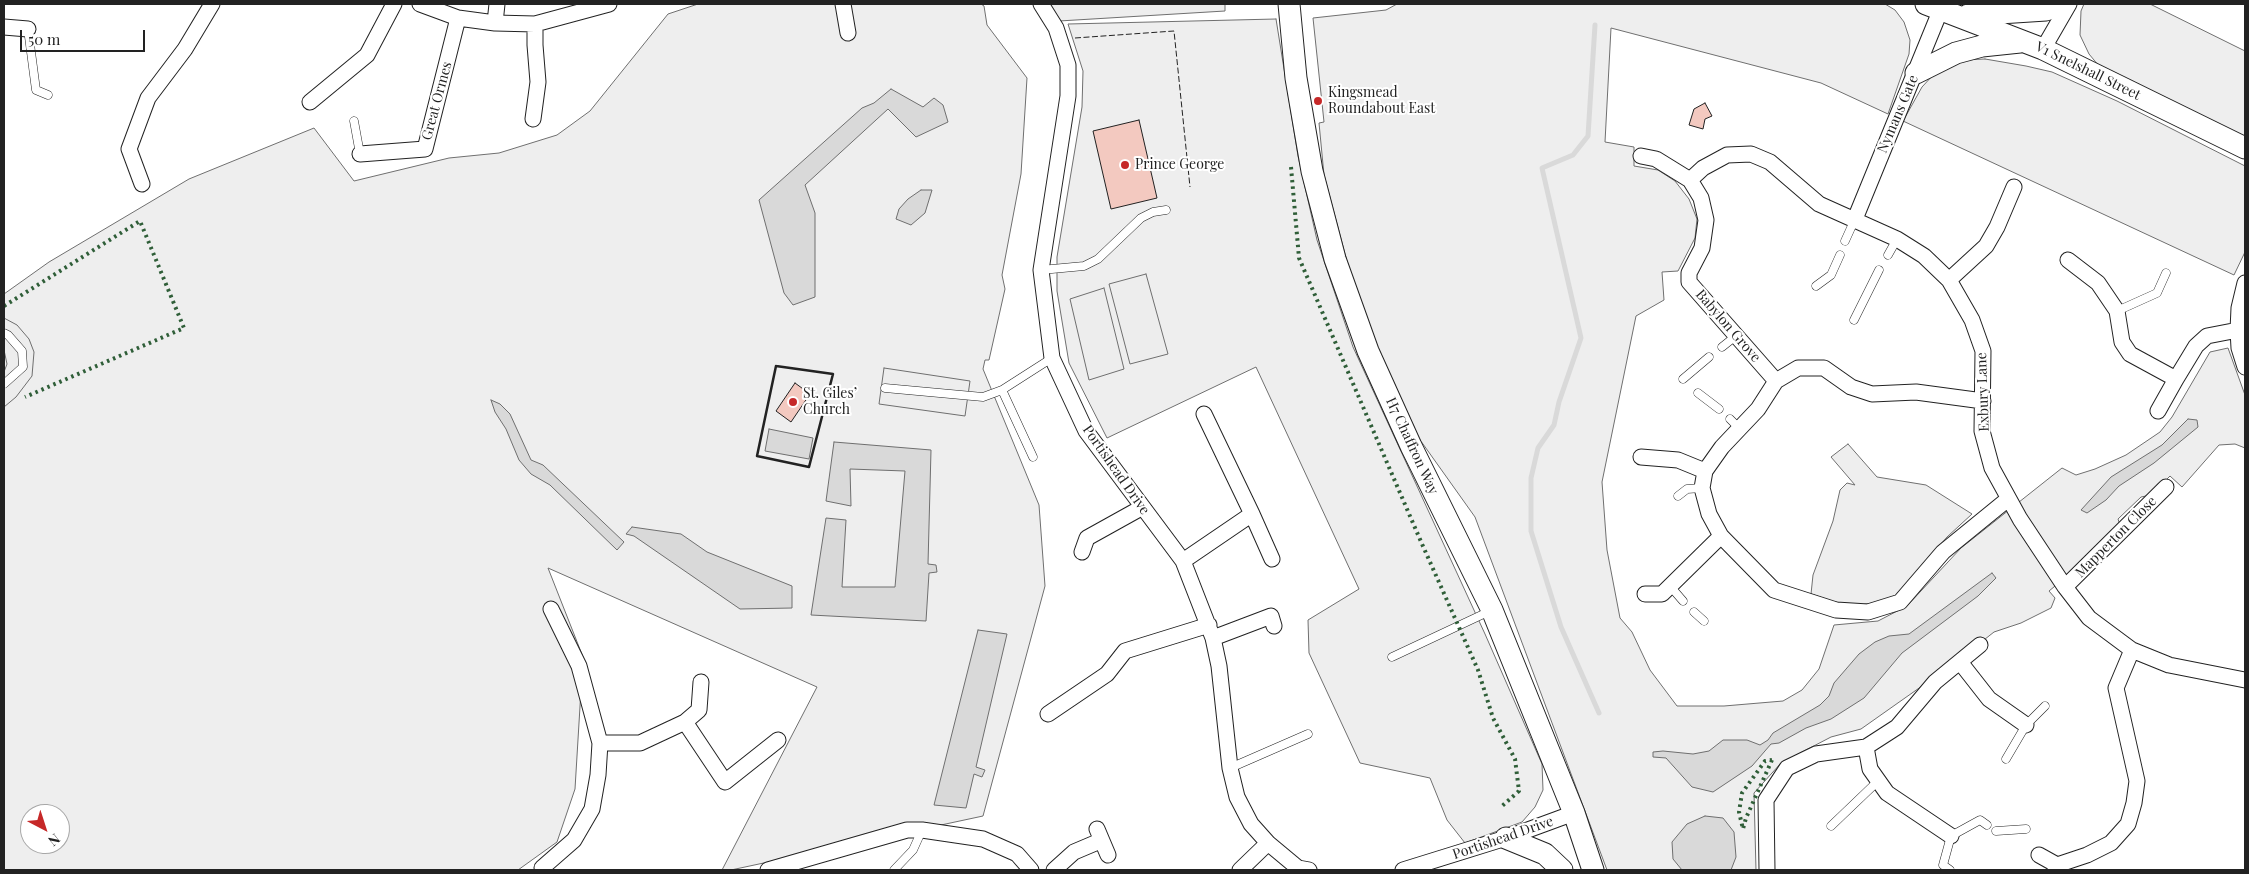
<!DOCTYPE html>
<html>
<head>
<meta charset="utf-8">
<style>
  body { margin:0 }
  #map { position:relative; width:2249px; height:874px; overflow:hidden; background:#fff; font-family:"Playfair Display",serif }
  canvas { display:block }
  .frame { position:absolute; inset:0; border:5px solid #222; pointer-events:none }
  .north { position:absolute; left:20px; top:804px; width:50px; height:50px; box-sizing:border-box; background:#fff; border:1px solid #a7a7a7; border-radius:50%; rotate:140deg; font-size:14px; font-weight:700; line-height:20px; text-align:center; color:#222 }
  .north::after { content:''; display:block; margin:auto; width:18px; height:22px; background:#c62828; clip-path:polygon(50% 0,100% 100%,50% 72%,0 100%) }
  .scale { position:absolute; left:20px; top:30px; width:125px; height:22px; box-sizing:border-box; border:2px solid #222; border-top:0; padding-left:6px; font-size:15px; line-height:18px; white-space:nowrap; color:#222; -webkit-text-stroke:4px #fff; paint-order:stroke }
</style>
</head>
<body>
<div id="map">
<canvas width="2249" height="874"></canvas>
<div class="frame"></div>
<div class="north">N</div>
<div class="scale">50 m</div>
</div>
<script>
const ctx = document.querySelector('canvas').getContext('2d');
ctx.lineJoin = 'round';
function fillPath(path, color) { ctx.fillStyle = color; ctx.fill(path, 'evenodd'); }
const poly = rows => new Path2D(rows.map(r => 'M' + r).join(''));
function trace(path, color, width, dash) { ctx.strokeStyle = color; ctx.lineWidth = width; ctx.lineCap = dash ? 'butt' : 'round'; ctx.setLineDash(dash || []); ctx.stroke(path); }
function write(font, color, halo, rows, align = 'center') {
  ctx.font = font + ' "Playfair Display",serif'; ctx.lineWidth = 4; ctx.setLineDash([]); ctx.textBaseline = 'middle'; ctx.strokeStyle = halo; ctx.fillStyle = color; for (const [text, x, y, turn = 0] of rows) {
    ctx.save(); ctx.translate(x, y); ctx.rotate((+turn || 0) * Math.PI / 180); ctx.textAlign = isNaN(turn) ? turn : align; if (halo) ctx.strokeText(text, 0, 0); ctx.fillText(text, 0, 0); ctx.restore();
  }
}
const green = poly([
  [698,4,981,4,984,6,987,25,1027,78,1021,174,1002,275,1005,289,989,360,985,360,983,369,1039,505,1045,586,983,816,731,870,722,870,817,687,548,568,583,657,575,789,557,842,518,870,4,870,4,294,49,262,189,179,314,128,354,181,449,158,499,153,557,135,590,111,668,14,698,4],
  [30,814,60,814,60,844,30,844,30,814],
  [1046,4,1225,4,1225,11,1059,21,1046,4],
  [1397,4,1885,4,1895,10,1904,22,1910,40,1909,54,1888,114,1821,83,1611,28,1605,142,1634,147,1634,166,1658,170,1675,181,1689,199,1697,219,1695,238,1678,271,1662,272,1664,300,1636,316,1602,482,1607,550,1620,618,1632,632,1650,670,1677,706,1724,706,1783,701,1802,690,1819,669,1834,625,1878,621,1907,606,1961,548,2062,468,2076,475,2095,469,2126,455,2160,432,2172,417,2210,352,2228,348,2245,395,2245,448,2235,444,2219,445,2182,487,2170,476,2151,495,2141,497,2118,519,2120,525,2082,564,2049,591,2055,598,2051,608,2021,623,1994,632,1956,662,1861,729,1831,737,1781,763,1754,793,1756,870,1607,870,1475,517,1413,430,1361,314,1324,175,1319,123,1324,122,1313,18,1386,10,1397,4],
  [2084,4,2150,4,2245,51,2245,138,2099,66,2089,54,2080,35,2081,11,2084,4],
  [1276,19,1298,156,1317,240,1353,347,1485,634,1542,764,1543,790,1535,807,1522,822,1465,843,1447,820,1430,778,1360,763,1309,653,1308,620,1359,589,1256,367,1107,438,1069,363,1057,291,1057,257,1082,107,1083,71,1068,24,1276,19],
  [1985,59,2026,66,2052,72,2117,101,2245,166,2245,252,2234,275,1903,121,1922,87,1934,74,1963,60,1985,59],
  [1848,444,1877,477,1926,485,1972,514,1947,537,1897,595,1880,602,1860,605,1835,602,1811,594,1813,575,1833,521,1840,490,1847,483,1855,485,1831,457,1848,444]
]);
const parking = poly([
  [1146,274,1168,354,1130,364,1109,284,1146,274],
  [1104,288,1124,369,1089,380,1070,299,1104,288],
  [4,318,17,325,29,339,34,352,32,376,16,397,4,407,4,372,7,364,4,350,4,318],
  [884,368,970,381,965,416,879,404,884,368]
]);
const water = poly([
  [891,89,923,107,934,98,943,105,948,122,916,137,888,109,805,185,815,213,815,297,793,305,784,293,759,200,862,108,874,103,891,89],
  [921,190,932,190,925,213,911,225,896,219,899,209,908,199,921,190],
  [491,400,500,404,510,414,531,460,543,465,624,542,617,550,550,485,531,474,519,460,506,429,495,412,491,400],
  [2188,419,2197,420,2198,427,2154,463,2119,486,2106,500,2087,513,2081,510,2111,477,2162,445,2188,419],
  [769,429,813,438,809,459,765,451,769,429],
  [834,442,931,450,928,564,936,565,937,572,929,573,926,621,811,615,826,518,846,520,842,587,895,587,905,471,850,469,851,506,826,501,834,442],
  [632,527,681,534,707,552,792,586,792,608,740,609,634,536,626,534,632,527],
  [1992,573,1996,578,1978,596,1902,653,1864,698,1831,719,1806,728,1779,743,1771,744,1752,766,1713,792,1692,787,1666,758,1653,757,1653,752,1663,751,1693,754,1709,751,1723,740,1747,740,1760,745,1768,740,1773,733,1820,705,1829,696,1834,683,1859,654,1875,642,1889,636,1909,634,1992,573],
  [978,630,1007,634,976,767,985,770,982,777,974,774,966,808,934,805,978,630],
  [1705,816,1723,818,1734,832,1736,857,1731,870,1682,870,1673,859,1672,842,1687,824,1705,816]
]);
const stream = poly([
  [1595,25,1588,136,1573,155,1542,168,1581,338,1559,402,1554,425,1538,448,1531,478,1531,531,1561,627,1599,713]
]);
const building = poly([
  [1705,103,1712,116,1705,119,1703,129,1689,125,1694,109,1705,103],
  [1139,120,1157,198,1111,209,1093,131,1139,120],
  [795,383,810,394,791,422,776,411,795,383]
]);
const lane = poly([
  [28,29,36,90,48,95],
  [354,121,360,154],
  [1845,241,1855,219],
  [1888,255,1897,239],
  [1041,270,1084,266,1098,259,1141,218,1153,212,1166,210],
  [1816,286,1831,275,1840,255],
  [2117,311,2157,293,2166,273],
  [1854,320,1879,270],
  [4,333,8,335,22,351,23,367,4,384],
  [1722,347,1737,335],
  [1683,379,1709,357],
  [885,388,983,397,1002,390,1052,358],
  [1002,390,1033,457],
  [1698,393,1719,409],
  [1730,419,1739,428],
  [1678,496,1687,489,1702,488],
  [1670,586,1683,601],
  [1694,612,1704,621],
  [1392,657,1490,611],
  [2006,759,2026,725,2045,706],
  [1230,768,1308,734],
  [1831,826,1877,782],
  [1996,831,2026,829],
  [894,870,913,850,922,830],
  [1950,870,1943,865,1951,836,1980,820,1987,825]
]);
const street = poly([
  [420,4,458,18,495,23,535,24,609,4],
  [843,4,848,33],
  [1041,4,1056,28,1068,65,1068,96,1041,270,1052,358,1086,431,1183,561,1213,638,1219,666,1230,768,1237,797,1251,824,1268,843,1298,868,1309,870],
  [495,23,497,4],
  [4,27,28,29],
  [2043,49,2069,4],
  [310,102,367,55,394,4],
  [533,119,538,82,535,45,535,24],
  [360,154,425,149,458,18],
  [1641,156,1656,159,1690,180,1701,198,1706,220,1702,248,1689,273,1689,282,1776,381],
  [1690,180,1703,168,1727,155,1751,154,1770,162,1819,204,1897,239,1924,256,1949,280,1972,320,1983,351,1982,431,1992,468,2020,519,2065,587,2089,618,2132,650,2169,665,2245,680],
  [142,184,129,149,148,98,185,49,212,4],
  [1855,219,1941,9],
  [2068,260,2098,283,2117,311,2122,342,2130,354,2176,379,2196,346,2207,336,2238,330],
  [1949,280,1986,246,1997,227,2014,187],
  [2245,283,2239,308,2238,330,2239,348,2245,367],
  [1983,401,1916,392,1872,394,1851,387,1824,368,1798,368,1776,381,1758,409,1722,447,1705,471,1702,488,1709,514,1721,536,1774,590,1836,610,1868,612,1900,602,1943,552,2008,499],
  [2158,411,2176,379],
  [1641,457,1678,460,1705,471],
  [1252,514,1272,559],
  [1082,552,1087,538,1141,508],
  [1183,561,1252,514,1204,414],
  [2065,587,2166,487],
  [1645,594,1662,594,1721,536],
  [1213,638,1271,616,1274,626],
  [1960,662,1989,699,2026,725],
  [1048,714,1107,674,1125,651,1209,625],
  [685,722,699,710,701,682],
  [600,743,640,743,685,722,725,782,778,740],
  [1866,747,1897,727,1935,682,1980,645],
  [1097,829,1108,855],
  [2039,855,2057,865],
  [542,868,574,840,592,809,598,775,600,743,579,666,551,609],
  [768,870,907,830,922,830,983,839,1017,854,1031,870],
  [1054,870,1074,852,1100,841],
  [1240,870,1268,843],
  [1403,870,1506,838,1574,813],
  [1767,870,1766,800,1787,768,1816,754,1866,747,1870,769,1887,793,1951,836],
  [2055,870,2057,865,2087,855,2111,843,2128,824,2134,803,2137,781,2116,688,2132,650]
]);
const secondary = poly([
  [1289,4,1296,78,1312,171,1335,259,1368,351,1411,446,1492,610,1574,813,1593,870],
  [1926,4,2043,49,2245,148],
  [1968,15,2046,10,2060,4],
  [1916,73,1956,53,1982,46,2020,42],
  [1506,838,1545,854,1562,870]
]);
const hedge = poly([
  [1291,167,1299,258,1422,544,1478,670,1493,718,1515,759,1519,791,1501,807],
  [4,306,140,221,184,328,25,397],
  [1772,760,1746,818,1743,829,1739,812,1742,793,1765,761,1772,760]
]);
const fence = poly([
  [1075,38,1174,31,1190,187]
]);
const wall = poly([
  [776,366,833,374,809,467,757,456,776,366]
]);
const markers = [
  [1318,101,5,"#c62828"],
  [1125,165,5,"#c62828"],
  [793,402,5,"#c62828"]
];
const streetNames = [
  ["V1 Snelshall Street",2088,71,26],
  ["Great Ormes",437,101,-75],
  ["Nymans Gate",1898,114,-67],
  ["Babylon Grove",1728,326,49],
  ["Exbury Lane",1983,392,-92],
  ["H7 Chaffron Way",1412,446,65],
  ["Portishead Drive",1116,470,55],
  ["Mapperton Close",2116,537,-45],
  ["Portishead Drive",1503,838,-19]
];
const poiNames = [
  ["Kingsmead",1328,93],
  ["Roundabout East",1328,109],
  ["Prince George",1135,165],
  ["St. Giles’",803,394],
  ["Church",803,410]
];
fillPath(green, '#eee');
trace(green, '#6f6f6f', 1);
fillPath(parking, '#ededed');
trace(parking, '#6f6f6f', 1);
fillPath(water, '#d9d9d9');
trace(water, '#6f6f6f', 1);
trace(stream, '#d9d9d9', 5);
fillPath(building, '#f3c9c0');
trace(building, '#222', 1);
trace(lane, '#222', 9);
trace(street, '#222', 17);
trace(secondary, '#222', 23);
trace(lane, '#fff', 8);
trace(street, '#fff', 15);
trace(secondary, '#fff', 21);
trace(hedge, '#2f5e38', 4, [2.5, 4]);
trace(fence, '#222', 1, [6, 2.5]);
trace(wall, '#222', 2.5);
for (const [x, y, r, color] of markers) { const dot = new Path2D(); dot.arc(x, y, r, 0, 2 * Math.PI); ctx.fillStyle = color; ctx.fill(dot); trace(dot, '#fff', 2); }
write('14px', '#222', '#fff', streetNames);
write('14px', '#222', '#fff', poiNames, 'left');
</script>
</body>
</html>
